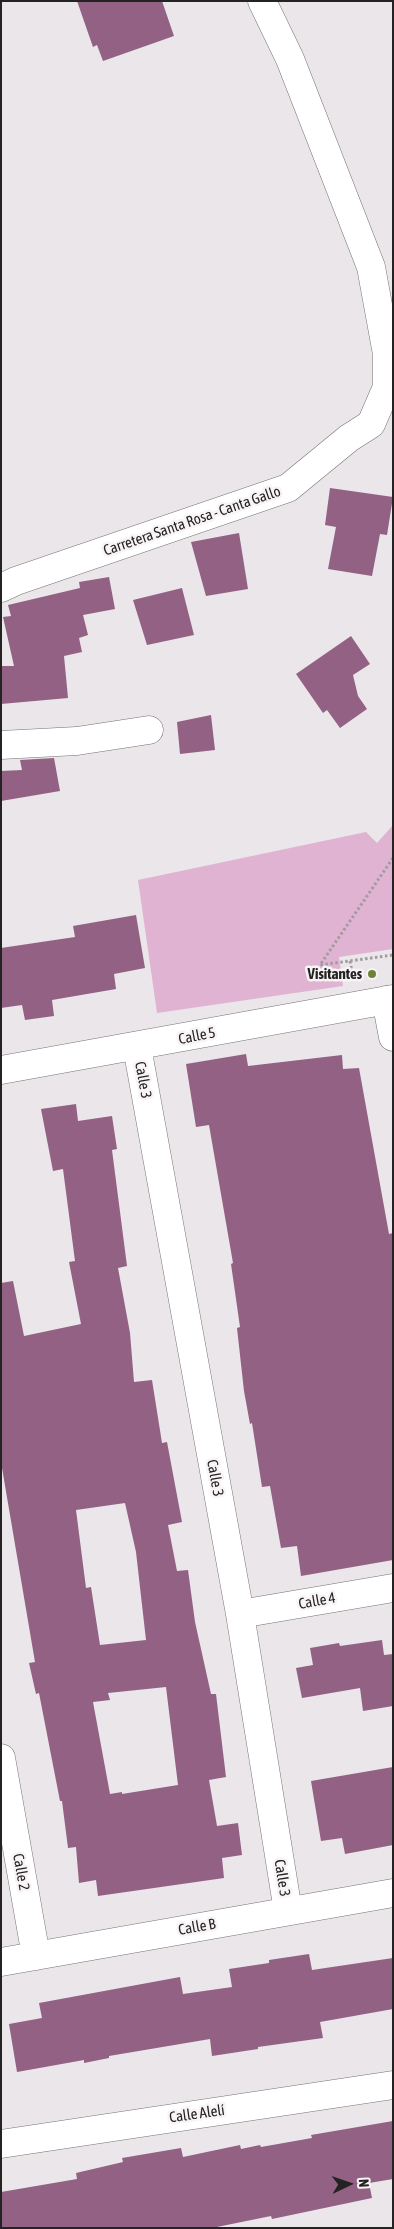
<!DOCTYPE html>
<html>
<head>
<meta charset="utf-8">
<style>
  body { margin:0 }
  #map { position:relative; width:394px; height:2229px; overflow:hidden; background:#eae6e9; font-family:"Asap Condensed",sans-serif }
  canvas { display:block }
  .frame { position:absolute; inset:0; border:2px solid #242223; pointer-events:none }
  .north { position:absolute; left:324px; top:2159px; width:50px; height:50px; -webkit-text-stroke:4px #f8f4f6; paint-order:stroke; rotate:87deg; font-size:14px; font-weight:700; line-height:20px; text-align:center; color:#242223 }
  .north::after { content:''; display:block; margin:auto; width:18px; height:22px; background:#242223; clip-path:polygon(50% 0,100% 100%,50% 72%,0 100%) }
</style>
</head>
<body>
<div id="map">
<canvas width="394" height="2229"></canvas>
<div class="frame"></div>
<div class="north">N</div>
</div>
<script>
const ctx = document.querySelector('canvas').getContext('2d');
ctx.lineJoin = 'round';
function fillPath(path, color) { ctx.fillStyle = color; ctx.fill(path, 'evenodd'); }
const poly = rows => new Path2D(rows.map(r => 'M' + r).join(''));
function trace(path, color, width, dash) { ctx.strokeStyle = color; ctx.lineWidth = width; ctx.lineCap = dash ? 'butt' : 'round'; ctx.setLineDash(dash || []); ctx.stroke(path); }
function write(font, color, halo, rows, align = 'center') {
  ctx.font = font + ' "Asap Condensed",sans-serif'; ctx.lineWidth = 5; ctx.setLineDash([]); ctx.textBaseline = 'middle'; ctx.strokeStyle = halo; ctx.fillStyle = color; for (const [text, x, y, turn = 0] of rows) {
    ctx.save(); ctx.translate(x, y); ctx.rotate((+turn || 0) * Math.PI / 180); ctx.textAlign = isNaN(turn) ? turn : align; if (halo) ctx.strokeText(text, 0, 0); ctx.fillText(text, 0, 0); ctx.restore();
  }
}
const green = poly([
  [393,825,393,949,339,957,343,986,157,1013,138,880,366,832,377,843]
]);
const building = poly([
  [77,1,162,1,174,36,103,61,97,45,93,47],
  [330,488,393,497,387,535,380,534,372,576,328,569,336,527,325,525],
  [239,533,248,589,206,596,191,542],
  [109,577,115,609,83,615,88,635,79,638,82,652,64,656,68,698,1,704,1,666,14,666,3,617,11,616,8,605,80,588,79,582],
  [182,588,194,635,147,645,133,600],
  [351,636,370,664,353,675,358,696,367,709,340,728,327,710,323,713,296,674],
  [211,715,215,750,180,754,177,722],
  [54,758,60,791,1,801,1,771,22,770,20,760],
  [136,915,145,968,114,974,116,989,52,1000,54,1016,25,1020,22,1005,1,1008,1,948,75,937,73,926],
  [246,1054,248,1066,342,1055,343,1069,359,1068,389,1234,393,1233,393,1560,301,1576,297,1546,281,1548,270,1486,262,1487,252,1423,250,1424,244,1391,237,1328,240,1327,231,1264,233,1263,209,1125,196,1127,186,1064],
  [76,1104,78,1121,112,1116,117,1149,112,1150,127,1266,118,1268,130,1333,134,1382,152,1380,162,1443,167,1442,182,1522,168,1525,177,1571,188,1570,195,1622,211,1694,216,1694,226,1777,209,1780,217,1826,238,1823,242,1855,222,1858,224,1878,98,1896,96,1880,79,1883,76,1847,68,1848,62,1801,60,1801,39,1693,36,1694,29,1663,35,1662,1,1462,1,1283,13,1281,24,1336,81,1324,69,1262,75,1261,63,1169,53,1171,41,1109],
  [125,1503,136,1552,146,1640,100,1645,91,1587,86,1588,76,1510],
  [166,1687,178,1785,122,1794,122,1792,110,1794,93,1702,110,1700,108,1693],
  [382,1640,384,1655,393,1654,393,1706,363,1711,360,1688,302,1698,296,1668,313,1665,310,1648,339,1643,340,1646],
  [393,1767,393,1845,345,1854,342,1838,321,1841,311,1781],
  [309,1954,312,1970,393,1958,393,2009,320,2022,323,2038,258,2047,258,2049,212,2056,210,2039,109,2056,109,2058,84,2063,84,2060,17,2072,9,2024,42,2018,39,2003,180,1977,183,1994,232,1987,229,1969,269,1963,269,1960],
  [393,2121,393,2179,369,2183,372,2198,272,2219,271,2216,212,2228,1,2228,1,2192,77,2179,76,2173,123,2162,122,2158,181,2148,183,2157,240,2145,241,2149,260,2145,261,2147,312,2138,311,2135]
]);
const path = poly([
  [393,858,320,965,393,955],
  [350,961,353,978]
]);
const minor = poly([
  [1,588,16,581,288,488,349,438,371,424,387,387,387,354,371,267,290,59,262,1],
  [1,745,77,741,149,730],
  [386,1000,393,1037],
  [137,1047,240,1614,288,1911],
  [1,1070,393,999],
  [240,1614,393,1588],
  [1,1758,36,1956],
  [1,1962,393,1893],
  [1,2144,393,2085]
]);
const markers = [
  [372,974,5,"#6e8335"]
];
const streetNames = [
  ["Carretera Santa Rosa - Canta Gallo",192,521,-19],
  ["Calle 5",197,1036,-11],
  ["Calle 3",143,1080,80],
  ["Calle 3",215,1478,80],
  ["Calle 4",317,1601,-10],
  ["Calle 2",21,1872,80],
  ["Calle 3",282,1878,81],
  ["Calle B",197,1927,-10],
  ["Calle Alelí",197,2114,-8]
];
const poiNames = [
  ["Visitantes",362,974]
];
fillPath(green, '#e1b3d3');
fillPath(building, '#926184');
trace(minor, '#767375', 29);
trace(path, '#a09c9f', 3, [2.5, 2.5]);
trace(minor, '#fff', 28);
for (const [x, y, r, color] of markers) { const dot = new Path2D(); dot.arc(x, y, r, 0, 2 * Math.PI); ctx.fillStyle = color; ctx.fill(dot); trace(dot, '#f8f4f6', 2); }
write('15px', '#242223', '#f8f4f6', streetNames);
write('bold 15px', '#242223', '#f8f4f6', poiNames, 'right');
</script>
</body>
</html>
